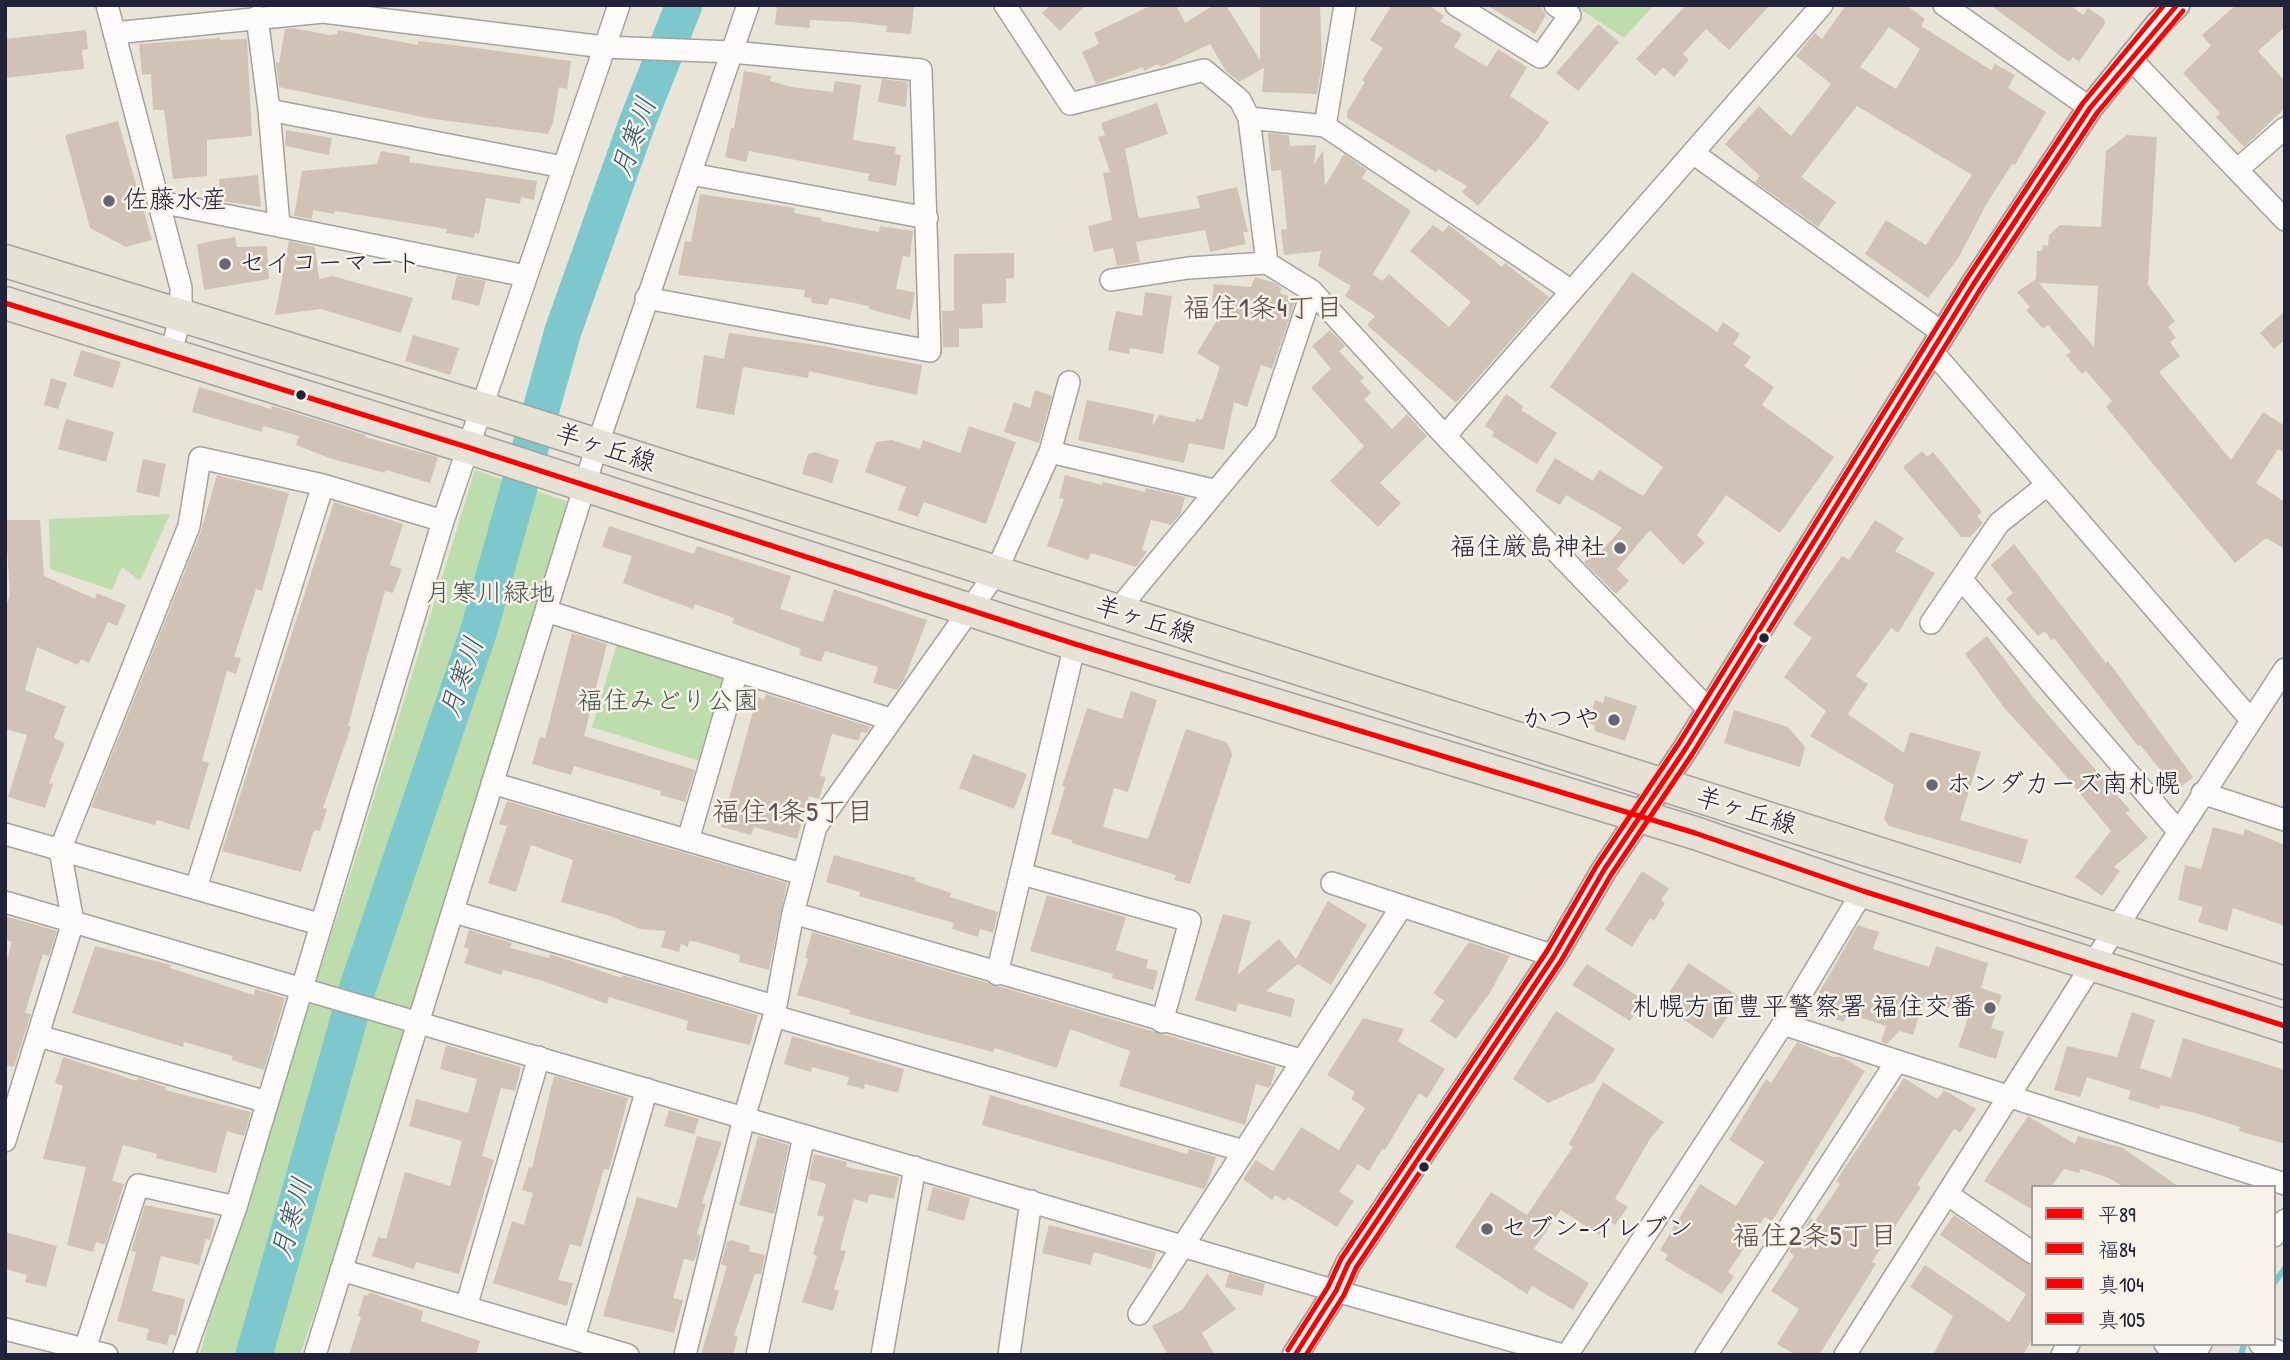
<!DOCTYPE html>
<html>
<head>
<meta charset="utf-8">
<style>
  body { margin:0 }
  #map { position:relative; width:2290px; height:1360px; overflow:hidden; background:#e8e5d8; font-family:"Patrick Hand","Klee One",sans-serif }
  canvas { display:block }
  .frame { position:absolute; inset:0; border:7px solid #22223b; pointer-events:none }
  .legend { position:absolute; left:2031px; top:1185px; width:245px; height:161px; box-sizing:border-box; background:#f7f3e8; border:2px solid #a29fa3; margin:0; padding:9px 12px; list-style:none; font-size:21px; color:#22223b }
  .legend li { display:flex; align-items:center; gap:14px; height:35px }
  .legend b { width:35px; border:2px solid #a29fa3 }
</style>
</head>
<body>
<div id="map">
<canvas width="2290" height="1360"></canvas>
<div class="frame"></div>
<ul class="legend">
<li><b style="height:9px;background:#f00"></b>平89</li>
<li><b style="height:9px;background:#f00"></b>福84</li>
<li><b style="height:9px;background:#f00"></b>真104</li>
<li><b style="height:9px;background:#f00"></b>真105</li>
</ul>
</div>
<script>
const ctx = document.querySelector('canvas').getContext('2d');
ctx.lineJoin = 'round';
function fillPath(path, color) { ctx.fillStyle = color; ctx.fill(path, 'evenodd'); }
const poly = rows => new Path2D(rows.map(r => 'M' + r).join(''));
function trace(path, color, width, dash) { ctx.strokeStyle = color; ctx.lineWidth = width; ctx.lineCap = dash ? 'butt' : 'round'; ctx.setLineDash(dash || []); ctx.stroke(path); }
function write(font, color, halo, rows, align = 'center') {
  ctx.font = font + ' "Patrick Hand","Klee One",sans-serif'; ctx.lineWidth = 5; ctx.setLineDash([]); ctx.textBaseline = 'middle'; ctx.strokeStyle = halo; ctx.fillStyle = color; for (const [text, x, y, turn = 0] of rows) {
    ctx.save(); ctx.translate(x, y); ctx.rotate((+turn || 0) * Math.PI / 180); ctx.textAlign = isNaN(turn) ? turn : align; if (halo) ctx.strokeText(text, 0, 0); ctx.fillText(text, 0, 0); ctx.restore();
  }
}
const green = poly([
  [1574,5,1654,5,1624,38],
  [475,470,572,503,353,1201,300,1355,200,1355,219,1282,350,876],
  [170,514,140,581,122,567,112,590,50,569,49,519],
  [619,637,720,669,723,678,703,762,592,727]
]);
const stream = poly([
  [2274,1283,2285,1268],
  [2241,1355,2244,1344]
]);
const river = poly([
  [254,1355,358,987,479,630,563,331,637,123,684,5]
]);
const building = poly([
  [777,5,914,5,911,34,886,32,887,26,852,22,810,20,810,28,775,25],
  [1050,5,1086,5,1060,31,1042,13],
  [1152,5,1176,5,1185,23,1214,5,1226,5,1260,60,1260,5,1320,5,1322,64,1317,94,1262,92,1264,68,1239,82,1226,71,1210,44,1161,67,1158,64,1144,71,1143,67,1096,84,1082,52,1099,44,1094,33],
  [1392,5,1429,5,1444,16,1440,21,1462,34,1454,47,1487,67,1498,49,1527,67,1510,96,1549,122,1536,141,1478,206,1462,192,1467,186,1438,169,1436,172,1347,118,1347,112,1365,82,1362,80,1383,48,1370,40],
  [1486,5,1539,5,1546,15,1535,34],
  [1686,5,1770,5,1729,50,1706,29,1683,54,1689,60,1674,77,1663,67,1655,76,1636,59],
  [1846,5,1906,5,1925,19,1921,26,1991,70,1995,64,2015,75,2008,88,2046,112,2015,165,2012,164,1987,203,1959,257,1928,298,1865,254,1886,220,1926,245,1972,175,1857,106,1801,177,1836,202,1818,227,1755,182,1760,176,1725,144,1759,106,1791,136,1831,84,1796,56,1815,33,1822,39],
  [1889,27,1920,49,1896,89,1860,67],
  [1990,5,2070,5,2083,15,2088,8,2104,19,2105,24,2079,62,2073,57,2069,62],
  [2236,5,2285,5,2285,27,2258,51,2285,81,2285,108,2244,147,2216,117,2220,113,2183,73,2211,46,2202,35],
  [1598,24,1619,42,1578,91,1556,73],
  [293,28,330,35,337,34,338,30,418,45,418,41,454,45,571,61,567,89,559,87,553,123,548,134,427,118,279,87,276,62,279,63,285,29],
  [86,30,88,49,82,50,84,69,5,78,5,39],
  [220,38,220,40,247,39,252,136,207,140,207,176,173,179,164,110,153,110,151,74,142,75,139,44],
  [744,71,771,76,770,81,792,87,833,92,835,81,861,85,853,140,896,147,895,154,901,155,896,186,868,181,869,174,749,151,746,162,725,157,731,128,734,128],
  [882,79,908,82,906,107,878,102],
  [1157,103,1168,134,1125,149,1138,215,1140,218,1200,208,1197,196,1237,187,1248,232,1243,232,1246,244,1210,252,1205,230,1136,242,1140,262,1117,266,1113,248,1094,252,1088,226,1112,220,1103,173,1110,172,1098,137,1105,135,1101,123],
  [118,121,152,240,126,247,90,228,65,135],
  [286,130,332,138,329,155,285,146],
  [1268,133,1289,135,1290,146,1316,145,1314,165,1323,150,1325,186,1344,154,1367,170,1362,178,1411,211,1373,274,1382,281,1389,274,1449,327,1471,302,1410,251,1433,225,1443,232,1449,225,1502,267,1505,263,1549,297,1456,403,1367,325,1375,316,1345,296,1351,286,1318,266,1321,251,1284,255,1281,230,1287,229,1281,170,1271,171],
  [2127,135,2157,137,2148,285,2175,321,2168,327,2176,338,2170,342,2180,356,2159,372,2231,460,2263,412,2285,426,2285,453,2278,449,2256,483,2285,502,2285,549,2266,538,2235,563,2106,407,2112,401,2086,371,2082,374,2066,355,2071,352,2048,325,2043,329,2026,310,2030,307,2017,292,2036,279,2037,251,2042,251,2043,245,2048,246,2049,235,2060,225,2101,227,2106,151],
  [2039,283,2098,286,2094,347],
  [381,151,410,156,409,162,537,181,534,200,521,197,520,204,486,198,479,234,475,233,474,238,446,233,447,229,335,211,334,214,313,210,312,219,294,216,302,171,377,164],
  [258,175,261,207,221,201,219,179],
  [700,194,795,208,794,213,822,218,821,221,879,232,880,226,913,231,910,257,903,256,896,289,915,292,910,320,869,309,869,306,830,298,828,305,812,303,811,298,804,297,805,290,678,275,685,241,691,242],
  [235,237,237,247,267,246,269,279,204,290,197,244],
  [289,241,315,247,319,279,332,276,413,298,401,333,321,309,275,315],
  [1014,253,1014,278,1006,279,1006,303,982,304,983,328,959,329,959,347,943,347,942,311,954,311,954,254],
  [1632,272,1717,332,1723,322,1740,334,1733,344,1751,357,1744,366,1774,387,1762,405,1834,457,1780,533,1726,495,1697,535,1705,543,1683,565,1650,530,1617,569,1629,581,1616,594,1584,562,1593,553,1597,556,1622,528,1566,495,1560,505,1535,491,1555,458,1593,481,1599,470,1643,496,1663,467,1550,387],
  [457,275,486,281,479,306,451,299],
  [1255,277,1275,283,1282,288,1280,293,1296,299,1272,369,1261,365,1247,407,1234,402,1224,450,1189,443,1184,463,1078,440,1087,400,1154,414,1152,426,1159,415,1195,422,1196,418,1202,420,1220,367,1197,353,1223,310,1211,309,1214,284,1251,287],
  [1145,292,1172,296,1163,354,1130,348,1129,354,1108,350,1116,311,1142,316],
  [2285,311,2285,340,2274,349,2260,333],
  [1330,330,1345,346,1339,351,1364,378,1360,381,1371,393,1364,399,1392,429,1407,414,1427,436,1380,483,1401,503,1378,527,1330,481,1364,446,1311,388,1331,369,1312,346],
  [729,333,817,345,922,365,917,395,809,371,808,378,743,367,734,415,696,408,704,355,724,359],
  [413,335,459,348,450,375,405,361],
  [81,350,121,362,113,388,73,376],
  [51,378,67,383,58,409,44,405],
  [199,387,271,409,272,406,366,435,365,437,438,457,430,483,386,470,385,473,332,459,296,445,299,436,263,426,262,432,192,412],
  [1035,390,1052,396,1039,443,1004,432,1014,402,1030,408],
  [1506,394,1523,406,1521,410,1557,433,1537,464,1492,436,1494,432,1485,426],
  [66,419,114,432,106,462,58,449],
  [969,426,1016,442,986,524,924,502,918,517,898,510,906,487,865,472,876,442,892,440,920,449,923,440,960,453],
  [1922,451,1927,457,1933,452,1982,512,1977,516,1983,523,1970,537,1961,537,1903,467],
  [815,452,839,460,832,483,802,474,808,454],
  [143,459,166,464,159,497,136,492],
  [217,475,289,493,262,591,256,589,234,657,241,658,236,674,227,671,202,761,209,763,189,830,157,820,155,825,91,807,201,531],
  [1065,475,1102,485,1103,482,1145,492,1146,488,1185,497,1181,513,1171,525,1151,520,1142,550,1147,551,1136,567,1091,553,1088,560,1047,546,1064,499,1059,498],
  [334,502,403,524,390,565,402,569,393,593,385,591,348,726,351,727,323,808,327,809,320,831,314,830,301,872,222,851],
  [5,520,40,520,44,576,95,599,97,593,126,605,117,626,108,622,89,663,81,659,78,665,37,647,25,690,66,706,54,738,65,743,49,783,53,784,45,808,8,797,27,735,5,729,5,608,10,595],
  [1875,520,1904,538,1895,551,1935,573,1898,633,1891,628,1856,676,1868,684,1848,714,1904,753,1910,732,1981,752,1960,820,2028,840,2021,864,1889,826,1884,819,1894,785,1810,736,1826,711,1784,677,1812,638,1793,624,1842,556,1849,560],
  [609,526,694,554,697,546,791,576,780,609,823,622,834,589,927,620,904,680,897,690,873,683,878,667,825,651,821,662,799,655,801,649,732,623,734,618,695,604,693,609,623,583,632,556,602,547],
  [2014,544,2106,663,2108,661,2193,777,2177,790,2140,745,2138,746,2054,638,2051,640,2045,631,2038,636,2006,599,2013,593,1991,565],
  [572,633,607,644,584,736,695,770,685,802,660,795,661,791,574,766,571,775,532,764,540,737,545,738],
  [1987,636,2032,696,2130,810,2126,813,2148,838,2114,867,2120,871,2102,896,2075,877,2111,831,2054,762,2005,709,1965,654],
  [1131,691,1157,700,1128,792,1114,788,1103,827,1148,839,1186,729,1226,742,1230,748,1232,755,1190,884,1174,880,1176,875,1072,843,1072,840,1051,834,1065,787,1062,786,1087,708,1122,719],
  [766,694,871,727,866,733,861,732,859,741,832,734,820,776,826,777,819,799,809,796,797,839,754,827,751,835,721,827,723,818,715,816,720,800,728,802,757,697,764,700],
  [1605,696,1637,706,1625,741,1594,731,1595,725,1588,723,1595,700,1603,703],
  [1734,710,1788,727,1805,747,1800,767,1724,743],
  [973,754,1027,774,1014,809,959,788],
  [507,801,787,883,769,970,739,962,740,955,698,942,689,941,688,947,681,944,679,952,661,947,666,931,640,929,610,916,561,902,573,860,531,845,516,892,488,883,507,826,499,824],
  [2213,827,2243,835,2245,829,2285,845,2285,926,2233,908,2227,931,2198,922,2203,907,2178,900,2185,865,2201,869],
  [834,855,916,878,915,881,951,893,950,897,998,912,993,933,980,929,978,937,952,929,954,923,859,896,860,892,826,882],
  [1642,871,1669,888,1661,900,1665,903,1654,921,1650,918,1632,947,1605,930],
  [1047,895,1126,917,1116,950,1148,960,1146,968,1158,971,1153,990,1112,978,1113,974,1030,951],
  [1328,901,1367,925,1331,985,1298,964,1266,991,1295,999,1291,1017,1238,1003,1236,1012,1195,1000,1223,914,1251,921,1237,975,1279,939,1296,959],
  [5,916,57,931,49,956,43,954,25,1013,31,1014,14,1067,5,1065,5,967,12,942,5,939],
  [1858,925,1879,932,1873,949,1929,967,1936,946,1988,963,1981,988,2002,995,1991,1028,2004,1032,1996,1059,1958,1047,1969,1015,1924,1000,1913,1035,1899,1031,1887,1044,1881,1042,1886,1026,1847,1013,1844,1022,1809,1010],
  [469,930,512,943,510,948,549,958,550,954,622,978,622,975,758,1015,750,1045,686,1030,688,1021,609,997,607,1004,543,981,503,970,502,975,464,963,469,949,464,947],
  [812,932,1276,1067,1271,1085,1269,1088,1256,1084,1245,1125,1119,1086,1130,1051,1070,1029,1057,1068,995,1048,993,1052,849,1014,850,1010,797,995,808,959,805,958],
  [1469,942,1510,956,1491,991,1456,1039,1430,1021,1444,1001,1433,993],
  [95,946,171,965,170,968,254,995,255,989,285,998,264,1070,231,1060,233,1056,184,1042,183,1047,72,1013],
  [1688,963,1740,997,1713,1039,1661,1005],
  [1587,964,1644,1000,1630,1021,1572,985],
  [1556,1011,1615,1049,1594,1082,1548,1103,1513,1079],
  [2132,1012,2155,1020,2140,1068,2171,1078,2183,1038,2285,1070,2285,1144,2239,1131,2240,1127,2195,1113,2161,1105,2159,1109,2128,1099,2131,1091,2087,1077,2080,1097,2054,1090,2067,1046,2117,1057],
  [1363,1018,1404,1029,1398,1041,1445,1069,1427,1098,1419,1093,1385,1150,1382,1149,1369,1171,1358,1164,1339,1192,1354,1201,1337,1227,1288,1197,1285,1201,1275,1195,1272,1200,1243,1179,1256,1160,1273,1171,1301,1127,1339,1150,1365,1108,1351,1099,1355,1092,1327,1075],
  [792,1036,904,1069,898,1093,865,1084,864,1089,847,1085,849,1077,812,1067,811,1072,784,1064],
  [1797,1042,1833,1057,1842,1057,1865,1071,1772,1221,1765,1217,1728,1272,1734,1276,1722,1294,1665,1260,1668,1255,1660,1250,1700,1184,1736,1206,1764,1162,1729,1140,1766,1079,1771,1083],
  [446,1045,521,1067,515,1091,501,1088,482,1156,494,1160,459,1274,416,1262,414,1269,372,1256,378,1237,386,1239,405,1172,450,1186,462,1141,409,1126,416,1099,468,1113,477,1079,440,1069],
  [63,1057,137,1081,138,1078,166,1087,165,1090,251,1112,244,1136,227,1131,216,1173,156,1158,157,1154,123,1145,112,1181,124,1184,105,1245,96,1242,93,1252,67,1245,86,1167,43,1159,63,1086,55,1083],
  [554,1076,628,1098,609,1170,604,1169,581,1247,570,1244,558,1280,573,1283,567,1306,493,1283,512,1221,524,1225,533,1193,522,1190,529,1167,532,1168],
  [1904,1078,1938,1099,1944,1090,1976,1109,1960,1133,1954,1129,1917,1185,1921,1187,1872,1262,1876,1264,1819,1355,1796,1355,1777,1344,1799,1309,1771,1291,1794,1256,1789,1252,1811,1218,1815,1221,1840,1184,1836,1181],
  [1603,1082,1664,1122,1650,1139,1615,1199,1628,1207,1615,1225,1608,1220,1599,1235,1561,1210,1534,1249,1589,1283,1573,1310,1532,1286,1527,1294,1455,1247,1491,1192,1527,1215,1573,1147,1569,1144],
  [990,1095,1187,1154,1189,1149,1216,1157,1207,1184,1204,1189,982,1125],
  [669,1110,699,1119,694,1134,664,1126],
  [2028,1116,2075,1144,2078,1136,2123,1148,2179,1187,2124,1187,2109,1178,2081,1169,2079,1173,2064,1169,2051,1187,2033,1187,2033,1210,1984,1181],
  [697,1136,722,1142,702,1203,706,1204,697,1234,701,1235,696,1257,694,1261,684,1259,673,1298,683,1300,674,1333,603,1316,637,1197,677,1208],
  [758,1136,789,1145,774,1214,739,1205],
  [814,1154,847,1162,846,1167,899,1177,894,1199,870,1194,867,1203,854,1199,840,1250,846,1251,834,1289,839,1291,833,1311,802,1302,817,1256,813,1254,824,1217,817,1215,826,1184,808,1179],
  [933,1187,970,1198,964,1221,927,1210],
  [145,1205,215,1219,210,1240,206,1239,199,1265,161,1256,152,1291,185,1299,176,1336,170,1334,167,1345,146,1340,149,1329,117,1321,136,1252,131,1251],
  [1954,1215,2033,1267,2033,1338,2023,1355,1933,1355,1953,1316,1910,1287,1925,1265,2009,1322,2026,1294,1940,1235],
  [1049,1225,1156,1252,1151,1269,1094,1252,1090,1265,1042,1253],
  [5,1232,57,1246,46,1287,25,1282,27,1275,5,1269],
  [731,1240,750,1246,749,1251,765,1255,761,1274,755,1274,734,1335,738,1337,733,1355,701,1355,727,1266,721,1264,727,1242],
  [1207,1273,1236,1309,1202,1333,1215,1355,1168,1355,1152,1326,1182,1310],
  [1229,1273,1265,1284,1262,1296,1225,1287],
  [369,1292,423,1311,421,1321,480,1341,476,1355,349,1355,361,1317,358,1316,364,1295,368,1296]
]);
const minor = poly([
  [107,5,181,288,181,316,170,355],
  [1005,5,1070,104,1204,70,1240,100,1249,118],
  [1456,5,1540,57,1570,15,1555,5],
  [1944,5,2090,108],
  [257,17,269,110,563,167],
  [114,33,323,12,604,47,732,52,921,70,930,351,646,298],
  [2129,57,2285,220],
  [269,110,279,225],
  [1325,126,1570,290],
  [1693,153,1944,334],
  [2238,169,2285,128],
  [691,174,927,218],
  [160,202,526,276],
  [1267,263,1312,291,1445,436,1708,709],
  [1111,280,1188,268,1267,263,1249,118,1325,126,1345,5],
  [1932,351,2251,720],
  [1445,436,1822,5],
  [1050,452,1069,382],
  [1962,580,2178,831],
  [546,611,890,719],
  [1116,612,1265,432,1312,291],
  [1931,623,1999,523,2047,485],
  [492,783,802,874],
  [2202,793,2285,820],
  [5,834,319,924],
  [688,840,737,671],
  [1022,874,1190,921,1162,1022],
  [1332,883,1554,956],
  [196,888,323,485],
  [5,902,1336,1291,1563,1355],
  [454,912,774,1006],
  [793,913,1301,1060],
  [997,974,1075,644],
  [774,1016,1244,1151],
  [1783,1024,1897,1061],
  [39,1036,267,1102],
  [5,1141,73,922,60,850,189,526,200,458,323,485,443,521],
  [1947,1194,2033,1253],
  [2274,1236,2285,1220],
  [341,1270,628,1355],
  [466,1307,539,1057],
  [1139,1314,1402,906],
  [5,1329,107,1355],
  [574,1338,647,1089],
  [2165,1344,2180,1355],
  [2260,1344,2285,1354],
  [85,1349,138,1185,236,1207],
  [184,1355,236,1207,443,521,619,5],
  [315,1355,597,446,748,5],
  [685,1355,744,1118,774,1016,793,913,816,827,995,574,1050,452,1213,490],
  [757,1355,804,1136],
  [882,1355,915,1167],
  [1009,1355,1031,1201],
  [1567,1355,1783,1024,1863,891],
  [1706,1355,1897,1061,2285,1184],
  [1845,1355,2092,965,2285,669],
  [2062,1355,2069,1344],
  [2193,1355,2201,1344]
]);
const tertiary = poly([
  [1295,1355,1336,1291,1348,1264,1554,956,1604,870,1686,748,1973,285,2090,108,2158,24,2177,5]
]);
const primary = poly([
  [5,261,503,415,2285,983],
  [5,303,470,448,1075,644,1695,833,1863,891,2285,1026]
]);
const bus1 = poly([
  [5,303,470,448,1075,644,1695,833,1863,891,2285,1026]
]);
const bus2 = poly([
  [1295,1355,1336,1291,1348,1264,1554,956,1604,870,1686,748,1973,285,2090,108,2177,5]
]);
const bus3 = poly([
  [1306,1355,1344,1295,1356,1268,1561,961,1611,875,1693,753,1980,290,2097,113,2183,11]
]);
const bus4 = poly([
  [1288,1350,1328,1287,1341,1259,1547,951,1597,865,1679,743,1966,280,2083,103,2164,5]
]);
const markers = [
  [109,201,7,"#676672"],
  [225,264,7,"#676672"],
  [301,395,6,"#22223b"],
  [1620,548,7,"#676672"],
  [1764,638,6,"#22223b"],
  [1614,720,7,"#676672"],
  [1932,785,7,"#676672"],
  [1990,1008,7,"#676672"],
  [1424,1167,6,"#22223b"],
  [1487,1229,7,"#676672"]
];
const poiNames = [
  ["佐藤水産",123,201],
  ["セイコーマート",239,264],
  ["福住厳島神社",1606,548,"right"],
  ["かつや",1600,720,"right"],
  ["ホンダカーズ南札幌",1946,785],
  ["札幌方面豊平警察署 福住交番",1976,1008,"right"],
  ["セブン-イレブン",1501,1229]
];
const streetNames = [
  ["羊ヶ丘線",605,449,18],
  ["羊ヶ丘線",1145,621,17],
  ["羊ヶ丘線",1746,812,17]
];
const parkNames = [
  ["月寒川緑地",490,594],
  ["福住みどり公園",668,702]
];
const waterNames = [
  ["月寒川",635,138,-70],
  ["月寒川",463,678,-71],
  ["月寒川",293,1219,-74]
];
const neighbourhoodNames = [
  ["福住1条4丁目",1263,310],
  ["福住1条5丁目",793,814],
  ["福住2条5丁目",1815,1238]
];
fillPath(green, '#bdddad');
trace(stream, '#7cc8cd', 6);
trace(river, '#7cc8cd', 37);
fillPath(building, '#d0c3b6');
trace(minor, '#a3a29d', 24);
trace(tertiary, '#a3a29d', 28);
trace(primary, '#a3a29d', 35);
trace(minor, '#fcfbf9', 21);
trace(tertiary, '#fcfbf9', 24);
trace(primary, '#e6e2d5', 32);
trace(bus1, '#f00', 5);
trace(bus2, '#f00', 5);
trace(bus3, '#f00', 5);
trace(bus4, '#f00', 5);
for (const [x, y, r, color] of markers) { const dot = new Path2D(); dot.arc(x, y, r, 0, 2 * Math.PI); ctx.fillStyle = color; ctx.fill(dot); trace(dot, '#f7f3e8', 2.5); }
write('26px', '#22223b', '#f7f3e8', poiNames, 'left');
write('26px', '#22223b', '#f7f3e8', streetNames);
write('26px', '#465853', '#f7f3e8', parkNames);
write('italic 28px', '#31586c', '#f7f3e8', waterNames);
write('28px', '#634d51', '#f7f3e8', neighbourhoodNames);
</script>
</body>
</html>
